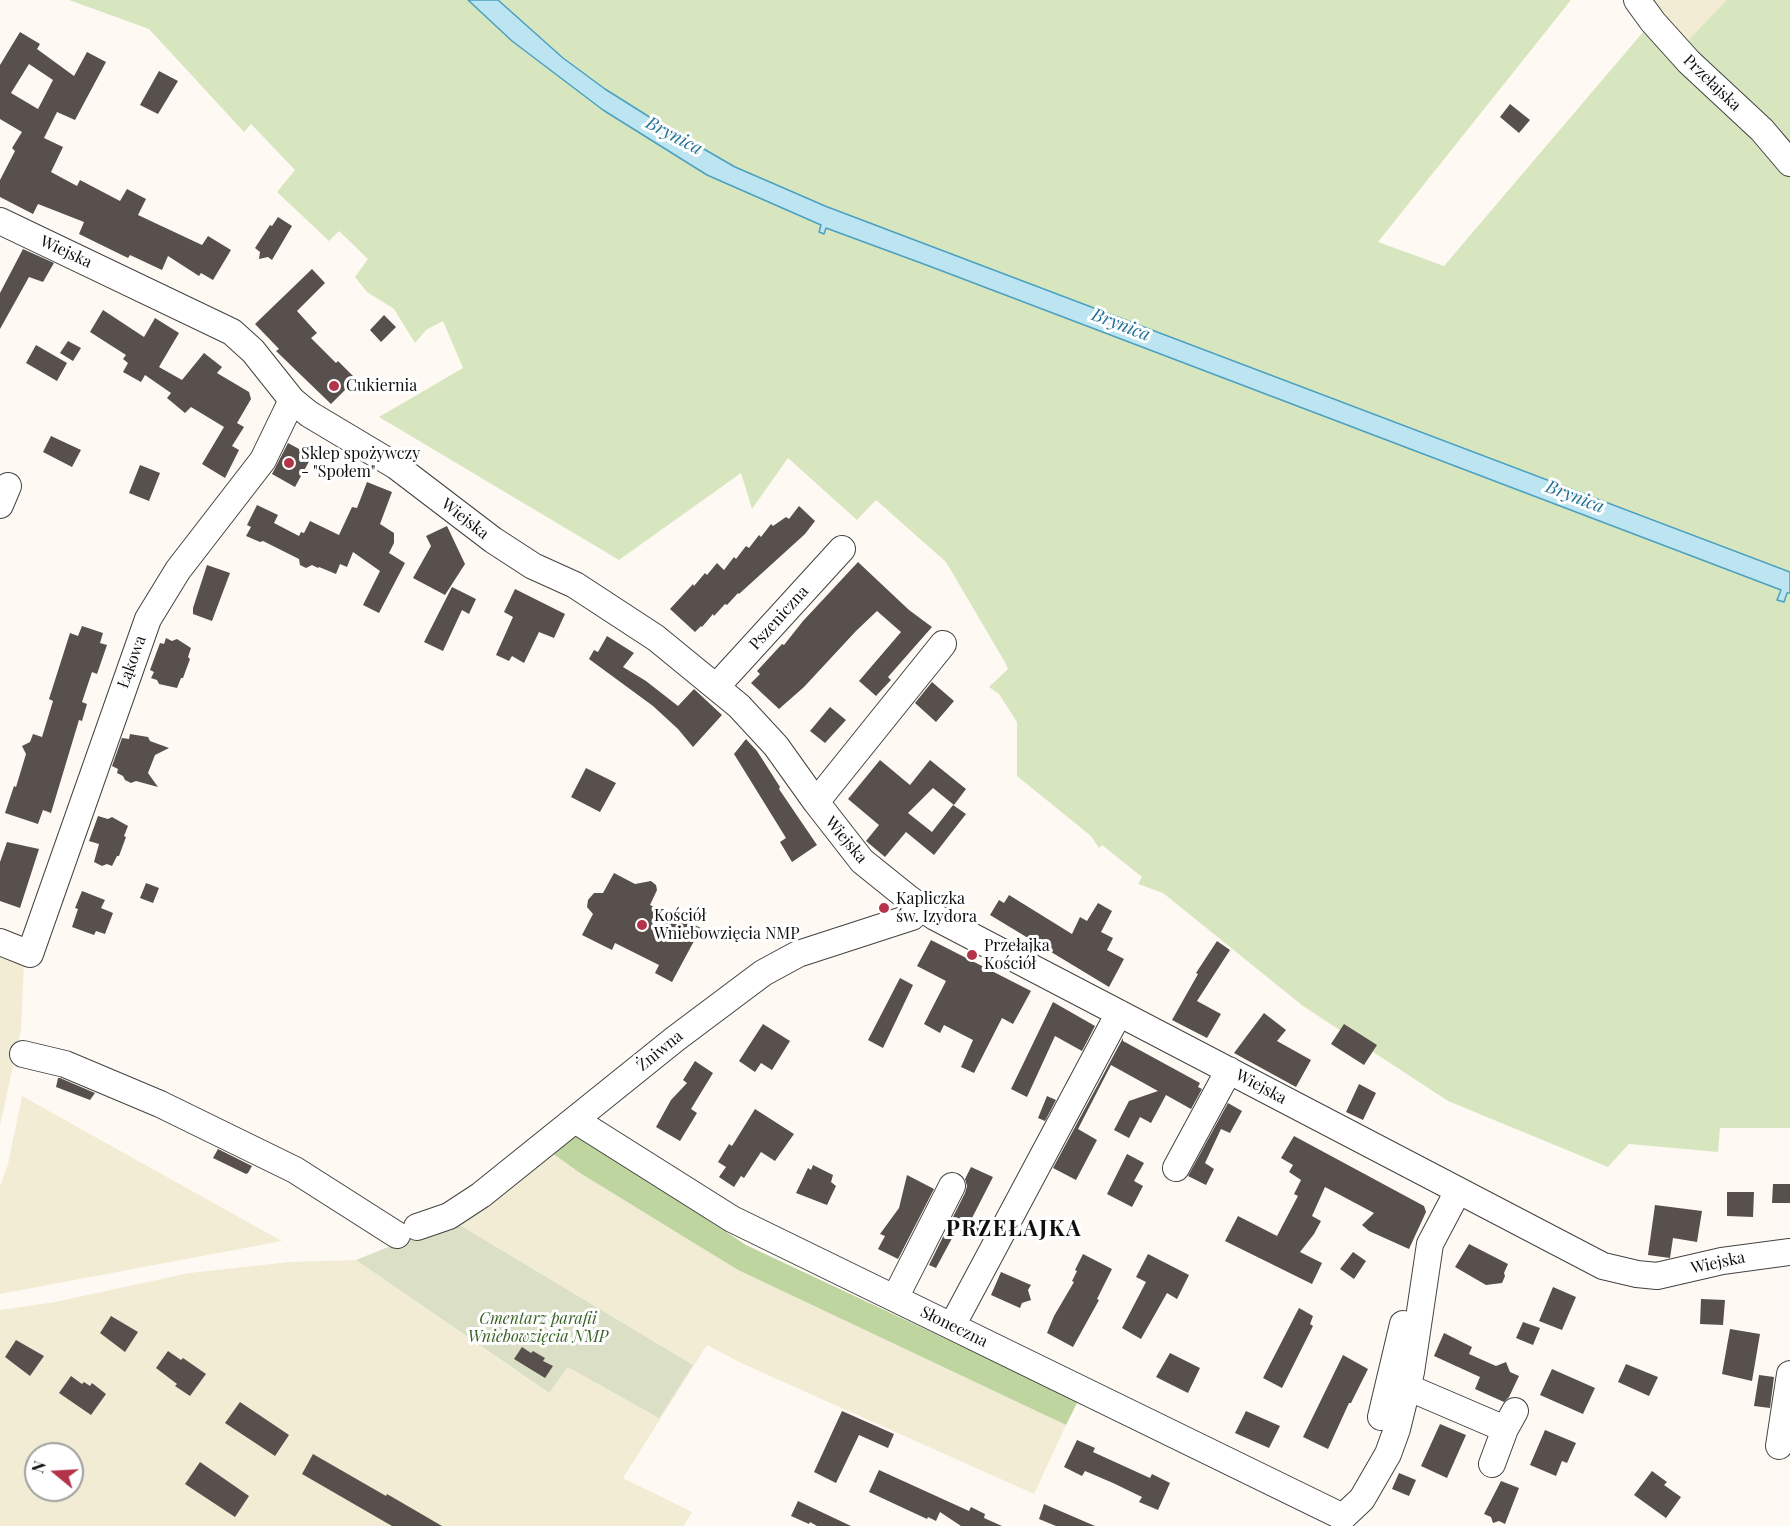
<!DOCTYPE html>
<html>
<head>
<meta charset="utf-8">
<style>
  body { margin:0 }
  #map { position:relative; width:1790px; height:1526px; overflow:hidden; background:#fefaf3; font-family:"Playfair Display",serif }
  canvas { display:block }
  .north { position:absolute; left:24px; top:1442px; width:60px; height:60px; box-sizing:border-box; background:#fff; border:2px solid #9f9f9f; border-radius:50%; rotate:288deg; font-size:16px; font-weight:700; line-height:24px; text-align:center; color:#0f0f0f }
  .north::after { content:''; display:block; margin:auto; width:21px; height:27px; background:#b33449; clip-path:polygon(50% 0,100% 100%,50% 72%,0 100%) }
</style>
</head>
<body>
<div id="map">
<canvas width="1790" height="1526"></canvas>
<div class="north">N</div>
</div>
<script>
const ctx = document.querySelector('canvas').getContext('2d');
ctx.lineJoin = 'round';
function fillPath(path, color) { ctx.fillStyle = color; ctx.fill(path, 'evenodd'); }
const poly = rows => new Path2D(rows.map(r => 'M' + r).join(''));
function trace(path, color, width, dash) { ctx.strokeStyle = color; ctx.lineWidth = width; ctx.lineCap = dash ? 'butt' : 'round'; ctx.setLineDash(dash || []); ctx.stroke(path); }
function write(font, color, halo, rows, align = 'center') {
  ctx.font = font + ' "Playfair Display",serif'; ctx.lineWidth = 6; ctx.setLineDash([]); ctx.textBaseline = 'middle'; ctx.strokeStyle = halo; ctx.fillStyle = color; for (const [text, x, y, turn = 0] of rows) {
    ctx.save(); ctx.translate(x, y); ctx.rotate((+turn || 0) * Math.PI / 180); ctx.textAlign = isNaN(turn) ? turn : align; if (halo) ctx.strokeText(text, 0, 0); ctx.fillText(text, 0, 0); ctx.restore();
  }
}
const farmland = poly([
  [1649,0,1727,0,1684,45],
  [0,955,24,965,21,1030,0,1126],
  [22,1096,262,1230,282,1241,0,1294,0,1186,8,1164],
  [548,1150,580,1173,738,1270,1066,1425,1034,1494,741,1363,707,1345,623,1478,692,1512,684,1526,0,1526,0,1310,55,1302,189,1273,289,1262,356,1260,548,1393,568,1367,693,1365,453,1221],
  [36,1454,72,1454,72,1490,36,1490]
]);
const green = poly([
  [69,0,1571,0,1378,242,1444,266,1649,25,1673,56,1727,0,1790,0,1790,1128,1720,1128,1718,1152,1629,1144,1608,1167,1448,1101,1303,1006,1163,893,1138,884,1142,877,1102,845,1099,848,1091,836,1017,776,1017,722,999,694,989,687,1008,669,1006,664,946,562,876,500,857,520,788,458,752,509,741,473,619,560,379,417,463,368,443,321,426,330,415,343,394,309,367,292,355,277,368,259,339,231,329,241,277,192,295,170,251,124,244,132,149,29]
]);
const forest = poly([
  [575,1136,590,1143,746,1245,1078,1401,1066,1425,738,1270,580,1173,548,1150]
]);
const cemetery = poly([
  [453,1221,693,1365,659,1418,568,1367,549,1393,356,1260]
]);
const water = poly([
  [468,0,498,0,563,58,605,89,659,123,735,167,786,189,825,206,1790,572,1790,593,1787,593,1784,602,1777,600,1781,590,929,266,826,228,824,234,819,232,821,225,707,175,603,110,512,41,468,0]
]);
const building = poly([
  [20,32,40,44,37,49,74,76,87,52,106,62,75,120,57,112,44,138,63,147,51,172,77,186,80,180,120,201,127,189,146,199,138,215,202,245,208,236,231,250,213,280,201,273,199,276,168,256,162,270,130,255,128,258,79,234,84,222,38,204,33,214,0,197,0,180,15,151,12,148,22,132,0,119,0,65],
  [29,64,53,80,38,109,11,93],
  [159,71,178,81,158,114,140,105],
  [1510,104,1530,120,1519,133,1500,117],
  [278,217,292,226,272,260,268,257,259,259,260,252,255,248,270,225,272,226],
  [23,249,54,263,43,282,29,277,0,329,0,293],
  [312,269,325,283,297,311,317,333,311,338,336,363,338,361,356,379,331,404,276,351,279,349,255,324],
  [103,310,144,337,155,318,179,333,159,367,182,380,204,353,222,367,217,373,249,392,251,399,237,423,244,427,232,446,239,450,225,478,202,464,224,427,191,407,185,413,167,398,171,393,145,375,141,382,123,372,128,363,123,359,126,355,90,332],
  [384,315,396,327,381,342,370,330],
  [68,341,81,348,73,361,60,353],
  [36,345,67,363,57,381,26,363],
  [51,436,81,450,72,467,43,452],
  [288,443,312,456,295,487,272,474],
  [140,465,160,473,149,501,129,493],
  [367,482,392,492,380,524,394,533,394,543,389,553,405,563,379,613,363,605,380,571,353,552,347,567,340,564,336,574,319,567,318,568,312,565,306,568,300,565,299,559,263,541,260,542,246,536,251,527,247,525,257,505,278,515,274,523,299,536,301,532,304,533,310,521,339,535,352,507,357,508],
  [799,506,815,521,805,534,739,594,738,593,727,605,725,604,714,616,713,614,702,627,701,626,695,632,670,609,693,584,694,586,705,573,707,575,717,563,724,570,734,557,736,559,746,546,749,548,759,535,761,537,771,524,773,526,786,517,789,519],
  [447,526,465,564,445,595,413,578,431,546,426,536],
  [858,562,909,610,932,627,888,677,891,680,876,696,859,681,901,632,877,611,856,631,804,687,779,709,751,683,760,674,757,671,782,644,784,645,803,621],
  [207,565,230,573,212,621,193,614,193,608],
  [452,587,476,599,469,614,462,610,443,651,424,642],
  [515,589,565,614,554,638,539,632,524,663,512,656,509,661,496,655,513,617,504,612],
  [82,626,103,633,100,643,107,645,97,674,92,672,82,702,87,704,82,721,79,720,51,813,43,810,38,824,5,813,14,786,16,787,26,754,22,746,30,742,33,734,42,737,53,701,49,699,70,633,78,636],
  [607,636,634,653,623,667,646,681,678,706,694,689,722,715,693,747,678,729,653,706,589,659,594,650,598,652],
  [166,638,172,641,177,639,191,648,188,657,190,659,183,678,181,678,177,688,159,684,157,680,151,678,154,672,150,670,160,643,164,644],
  [932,682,954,701,936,722,915,703],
  [830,707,846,720,825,743,810,731],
  [130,734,148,737,150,741,169,748,155,755,148,773,158,787,136,781,131,783,125,780,123,776,117,773,118,769,112,766,122,738,129,739],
  [746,739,757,751,780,787,779,789,817,845,792,862,780,842,786,838,734,754],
  [880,760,910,785,930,760,966,789,954,805,933,788,908,813,932,832,953,805,966,814,934,855,906,832,885,857,866,841,879,825,848,799],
  [586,768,616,783,600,812,571,797],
  [98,816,108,819,112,817,128,826,124,836,126,837,119,856,117,856,112,866,107,864,102,866,94,862,99,844,89,841],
  [7,842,39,849,20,908,0,901,0,862],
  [614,873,635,884,651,881,656,885,657,890,650,905,701,928,672,982,655,973,659,965,615,943,612,950,582,935,593,914,587,907,588,900,594,893,603,893],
  [146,883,159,888,153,903,140,898],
  [82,891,105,900,101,908,113,913,105,934,96,931,94,935,72,927,78,909,75,908],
  [1009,895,1072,934,1080,917,1087,921,1098,903,1112,911,1101,932,1113,938,1107,950,1124,959,1109,987,990,915,999,900,1004,903],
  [931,940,1031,991,1013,1024,1002,1018,974,1073,961,1067,973,1040,944,1025,940,1033,924,1024,946,981,917,966],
  [1217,941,1230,950,1197,1001,1221,1014,1207,1038,1172,1020,1198,974,1196,973],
  [900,978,913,985,883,1048,868,1040],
  [1053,1002,1095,1026,1082,1051,1055,1036,1027,1097,1011,1089],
  [1264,1013,1286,1030,1277,1041,1311,1060,1296,1087,1234,1053],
  [763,1024,790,1041,772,1070,761,1063,755,1072,739,1061],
  [1344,1024,1377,1045,1364,1065,1331,1044],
  [1123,1038,1123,1041,1200,1083,1198,1087,1202,1089,1191,1109,1166,1095,1151,1123,1140,1117,1129,1138,1114,1130,1129,1101,1158,1091,1111,1065,1078,1129,1097,1140,1076,1180,1053,1168],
  [695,1061,713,1073,691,1109,697,1113,680,1141,656,1127,671,1100,687,1083,683,1080],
  [58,1078,60,1078,95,1093,90,1100,56,1087],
  [1359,1084,1376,1093,1363,1120,1346,1112],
  [1047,1096,1056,1100,1045,1121,1038,1118],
  [1228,1103,1242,1111,1230,1133,1221,1129,1205,1163,1214,1169,1206,1185,1188,1176],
  [755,1109,794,1134,775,1161,761,1152,744,1178,741,1176,734,1187,719,1177,726,1167,718,1162,729,1144,732,1146],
  [1294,1136,1424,1206,1426,1212,1409,1249,1369,1231,1362,1225,1374,1213,1325,1187,1312,1216,1321,1221,1314,1234,1300,1252,1322,1263,1312,1284,1225,1241,1238,1216,1277,1236,1298,1196,1294,1194,1301,1180,1289,1172,1293,1165,1281,1158],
  [218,1149,252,1166,248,1173,246,1174,213,1158],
  [1127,1154,1144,1163,1134,1181,1143,1186,1132,1207,1107,1194],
  [813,1165,833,1175,831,1182,836,1186,827,1205,796,1193,808,1168,811,1170],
  [971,1167,993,1177,972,1218,987,1225,980,1239,957,1229,936,1268,929,1265,965,1193,967,1186,965,1179],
  [907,1175,934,1189,898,1259,878,1249,885,1236,880,1234,899,1208],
  [1773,1184,1790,1184,1790,1203,1772,1203],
  [1727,1192,1754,1192,1753,1217,1727,1216],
  [1655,1205,1702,1211,1697,1242,1673,1238,1670,1258,1648,1255],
  [1469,1244,1508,1264,1504,1273,1505,1276,1502,1283,1486,1285,1455,1267],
  [1353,1252,1366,1261,1354,1279,1340,1269],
  [1083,1254,1112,1269,1097,1299,1099,1300,1073,1347,1047,1333,1054,1316,1074,1282,1072,1281,1077,1271,1075,1270],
  [1148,1254,1189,1275,1177,1299,1167,1293,1141,1339,1122,1328,1146,1282,1136,1277],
  [1001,1272,1031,1285,1028,1290,1031,1300,1022,1303,1020,1308,991,1295],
  [1553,1287,1576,1297,1562,1330,1539,1321],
  [1701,1299,1725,1300,1723,1325,1700,1324],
  [1299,1308,1313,1316,1310,1324,1313,1326,1282,1388,1263,1378],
  [111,1316,138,1332,125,1352,100,1333],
  [1523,1322,1540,1328,1533,1345,1516,1338],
  [1730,1329,1760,1334,1752,1381,1722,1374],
  [1444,1333,1472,1347,1469,1354,1496,1366,1506,1362,1510,1372,1519,1376,1509,1397,1504,1402,1475,1389,1480,1377,1434,1356],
  [16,1340,44,1356,30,1376,5,1357],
  [522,1347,531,1353,533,1351,538,1354,545,1358,543,1361,553,1366,545,1378,514,1359],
  [168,1351,181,1360,183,1358,206,1374,190,1396,175,1386,177,1384,156,1368],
  [1170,1353,1200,1368,1188,1393,1156,1377],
  [1343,1355,1368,1369,1351,1403,1349,1403,1328,1449,1303,1437],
  [1626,1364,1658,1377,1649,1396,1618,1382],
  [1552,1369,1595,1388,1583,1414,1540,1395],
  [1759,1375,1774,1377,1770,1408,1754,1406],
  [71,1376,82,1384,84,1382,90,1386,92,1383,106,1394,91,1415,59,1393],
  [240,1402,289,1435,275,1456,225,1423],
  [842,1411,894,1434,888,1448,859,1435,836,1483,814,1472],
  [1246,1411,1280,1426,1269,1448,1235,1433],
  [1440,1424,1466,1435,1447,1478,1421,1466],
  [1545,1430,1576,1443,1567,1463,1562,1461,1556,1476,1530,1465],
  [1077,1440,1095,1448,1093,1452,1150,1478,1152,1474,1170,1483,1158,1510,1139,1502,1142,1497,1113,1483,1085,1471,1082,1476,1064,1467],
  [313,1454,386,1496,387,1494,442,1526,392,1526,302,1474],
  [200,1462,249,1496,235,1517,185,1484],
  [879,1470,969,1511,971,1507,985,1514,984,1518,1002,1526,961,1526,940,1512,936,1521,928,1517,927,1519,869,1492],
  [1652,1471,1667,1482,1664,1485,1681,1497,1666,1518,1634,1495],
  [1399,1473,1416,1480,1409,1496,1392,1489],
  [1501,1481,1519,1488,1505,1524,1499,1521,1493,1523,1491,1517,1484,1514],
  [798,1501,851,1526,817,1526,810,1522,809,1524,791,1516],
  [1044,1504,1095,1526,1056,1526,1039,1519]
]);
const minor = poly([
  [1637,0,1653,22,1689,62,1762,130,1790,163],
  [0,221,232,332,253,351,292,400,309,414,396,466,493,540,533,566,575,585,656,638,739,706,776,746,816,802,862,861,908,898,935,917,1603,1266,1637,1274,1657,1276,1722,1261,1790,1252],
  [0,505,8,486],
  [716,687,842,549],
  [816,802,943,644],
  [0,942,30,954,148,619,178,570,263,460,292,400],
  [23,1054,65,1064,160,1104,295,1170,397,1235],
  [575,1120,732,1219,1343,1517,1362,1499,1388,1454,1397,1429,1411,1372,1430,1244,1458,1191],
  [1176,1168,1229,1070],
  [417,1227,449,1216,481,1195,675,1039,763,973,798,954,912,917,920,908],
  [895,1298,952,1186],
  [952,1326,1119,1013],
  [1407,1387,1505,1429],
  [1381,1417,1403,1324],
  [1779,1446,1790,1374],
  [1492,1464,1505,1429,1515,1411]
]);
const markers = [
  [334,386,6,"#b33449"],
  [289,463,6,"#b33449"],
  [884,908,6,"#b33449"],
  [642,925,6,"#b33449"],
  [972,955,6,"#b33449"]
];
const streetNames = [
  ["Przełajska",1712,83,44],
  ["Wiejska",66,252,25],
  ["Wiejska",465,519,38],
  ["Pszeniczna",779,618,-48],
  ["Łąkowa",132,662,-70],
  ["Wiejska",846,840,50],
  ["Żniwna",660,1051,-39],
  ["Wiejska",1261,1087,28],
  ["Wiejska",1718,1263,-12],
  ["Słoneczna",954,1327,26]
];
const poiNames = [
  ["Cukiernia",346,386],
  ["Sklep spożywczy",301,454],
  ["- \"Społem\"",301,472],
  ["Kapliczka",896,899],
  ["św. Izydora",896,917],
  ["Kościół",654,916],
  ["Wniebowzięcia NMP",654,934],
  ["Przełajka",984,946],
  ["Kościół",984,964]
];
const parkNames = [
  ["Cmentarz parafii",538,1319],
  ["Wniebowzięcia NMP",538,1337]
];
const waterNames = [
  ["Brynica",674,136,28],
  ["Brynica",1121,325,21],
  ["Brynica",1575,497,21]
];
const districtNames = [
  ["PRZEŁAJKA",1014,1229]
];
fillPath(farmland, '#f2ecd5');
fillPath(green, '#d8e6bf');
fillPath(forest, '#bed5a0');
fillPath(cemetery, '#dadfc5');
fillPath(water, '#bce4f1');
trace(water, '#4aa0c1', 1.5);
fillPath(building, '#57504d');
trace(minor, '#424242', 28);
trace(minor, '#fff', 26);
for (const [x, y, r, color] of markers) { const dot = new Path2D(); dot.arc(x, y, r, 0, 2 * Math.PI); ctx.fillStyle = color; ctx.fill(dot); trace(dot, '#fff', 2); }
write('16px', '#0f0f0f', '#fff', streetNames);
write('16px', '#0f0f0f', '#fff', poiNames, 'left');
write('italic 16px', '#396225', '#fff', parkNames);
write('italic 18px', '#237297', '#fff', waterNames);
ctx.letterSpacing = '1.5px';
write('bold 22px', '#0f0f0f', '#fff', districtNames);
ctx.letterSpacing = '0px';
</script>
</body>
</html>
